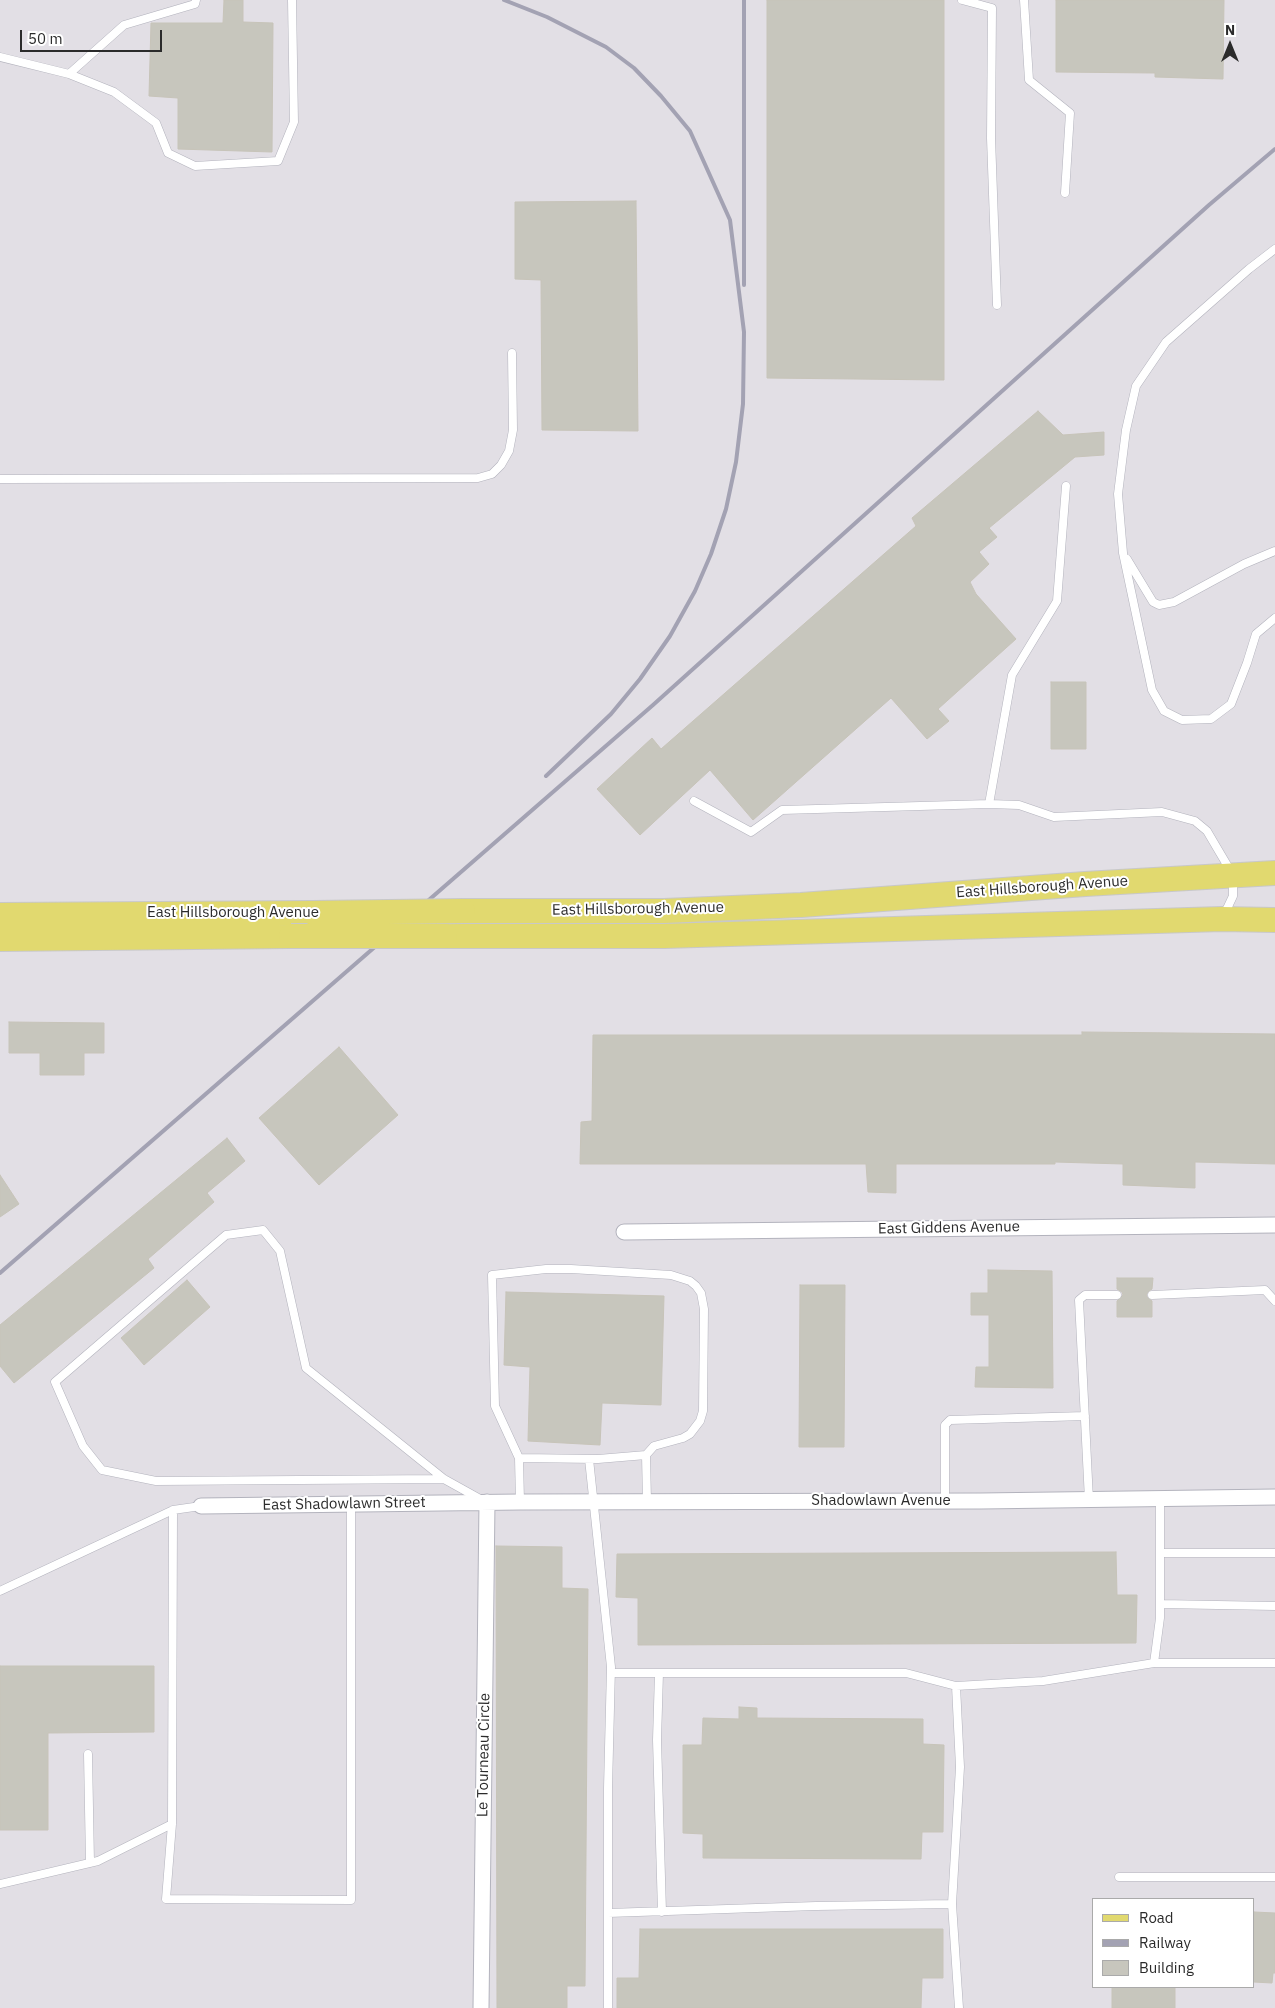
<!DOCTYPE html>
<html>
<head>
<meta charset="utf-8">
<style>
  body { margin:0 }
  #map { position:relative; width:1275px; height:2008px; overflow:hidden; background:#ebe8df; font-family:"IBM Plex Sans",sans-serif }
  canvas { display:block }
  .legend { position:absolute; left:1092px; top:1898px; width:162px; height:90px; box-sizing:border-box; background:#fff; border:1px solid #aaa; margin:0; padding:6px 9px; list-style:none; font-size:15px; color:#2b2b2b }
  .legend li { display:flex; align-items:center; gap:10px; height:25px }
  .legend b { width:25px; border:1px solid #aaa }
  .north { position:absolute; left:1205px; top:20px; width:50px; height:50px; -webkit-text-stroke:4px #fff; paint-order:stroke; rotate:0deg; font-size:14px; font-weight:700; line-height:20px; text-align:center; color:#2b2b2b }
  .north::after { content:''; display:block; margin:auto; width:18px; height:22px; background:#2b2b2b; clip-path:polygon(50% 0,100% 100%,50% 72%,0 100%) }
  .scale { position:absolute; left:20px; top:30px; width:142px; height:22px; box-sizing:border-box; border:2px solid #2b2b2b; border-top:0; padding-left:6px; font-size:15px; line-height:18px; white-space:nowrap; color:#2b2b2b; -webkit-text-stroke:4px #fff; paint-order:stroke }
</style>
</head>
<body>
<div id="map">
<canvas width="1275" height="2008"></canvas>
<ul class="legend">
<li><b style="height:6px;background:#e1d96f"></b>Road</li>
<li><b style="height:6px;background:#a3a2b3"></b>Railway</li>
<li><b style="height:14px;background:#c7c6bd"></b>Building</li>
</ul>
<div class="north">N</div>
<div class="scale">50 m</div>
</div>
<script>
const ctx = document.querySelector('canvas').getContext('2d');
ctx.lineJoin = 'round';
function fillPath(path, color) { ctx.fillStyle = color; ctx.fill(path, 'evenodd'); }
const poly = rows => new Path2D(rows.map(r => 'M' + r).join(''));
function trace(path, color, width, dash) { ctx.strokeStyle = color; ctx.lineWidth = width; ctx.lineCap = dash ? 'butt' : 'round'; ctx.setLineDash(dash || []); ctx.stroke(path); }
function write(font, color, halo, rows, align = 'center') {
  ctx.font = font + ' "IBM Plex Sans",sans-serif'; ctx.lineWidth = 4; ctx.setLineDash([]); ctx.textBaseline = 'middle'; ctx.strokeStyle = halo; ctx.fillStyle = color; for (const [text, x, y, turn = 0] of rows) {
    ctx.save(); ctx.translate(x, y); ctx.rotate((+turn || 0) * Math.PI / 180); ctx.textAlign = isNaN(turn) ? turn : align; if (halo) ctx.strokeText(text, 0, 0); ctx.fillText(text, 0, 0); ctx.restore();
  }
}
const industrial = poly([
  [0,0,1275,0,1275,2008,0,2008],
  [1094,1899,1254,1899,1254,1987,1094,1987]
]);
const building = poly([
  [224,0,243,0,243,22,273,23,272,152,178,149,178,98,149,96,151,23,223,23,224,0],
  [767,0,944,0,944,380,767,378,767,0],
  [1056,0,1224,0,1223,79,1155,77,1155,73,1056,72,1056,0],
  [636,201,638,431,542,430,541,280,515,279,515,202,636,201],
  [1038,411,1063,435,1104,432,1104,455,1075,457,989,528,997,537,979,552,989,564,970,582,976,594,1016,639,938,709,949,721,927,739,891,698,753,820,710,770,640,835,597,789,652,738,661,749,916,526,912,518,1038,411],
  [1051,682,1086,682,1086,749,1051,749,1051,682],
  [9,1022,104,1023,104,1053,84,1053,84,1075,40,1075,40,1053,9,1053,9,1022],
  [1082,1032,1275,1034,1275,1164,1195,1162,1195,1188,1123,1185,1123,1164,1055,1162,1055,1164,896,1164,896,1193,868,1192,866,1164,580,1164,581,1122,592,1121,593,1035,1082,1035,1082,1032],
  [339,1047,398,1115,319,1185,259,1118,339,1047],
  [227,1138,245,1161,207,1193,214,1202,148,1259,154,1268,14,1383,0,1366,0,1325,227,1138],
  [0,1175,19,1204,0,1217,0,1175],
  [988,1270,1052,1271,1053,1388,975,1387,976,1367,989,1367,989,1315,971,1315,971,1293,988,1293,988,1270],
  [1117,1278,1153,1278,1152,1289,1149,1291,1146,1295,1148,1298,1152,1301,1152,1317,1117,1317,1117,1301,1123,1295,1122,1292,1117,1289,1117,1278],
  [187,1280,210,1307,144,1365,121,1338,187,1280],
  [800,1285,845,1285,844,1447,799,1447,800,1285],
  [506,1292,664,1296,661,1405,602,1403,600,1445,528,1441,530,1367,504,1365,506,1292],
  [496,1546,562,1547,562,1588,588,1589,585,1986,567,1986,567,2008,497,2008,496,1546],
  [1116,1552,1117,1595,1137,1595,1136,1643,638,1645,638,1598,616,1597,617,1554,1116,1552],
  [0,1666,154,1666,154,1732,48,1733,48,1830,0,1830,0,1666],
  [739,1707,757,1708,757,1718,923,1719,923,1744,944,1745,943,1832,922,1832,921,1859,703,1858,703,1834,683,1833,683,1745,702,1745,703,1718,739,1719,739,1707],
  [1254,1912,1275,1913,1275,1973,1273,1973,1272,1983,1254,1982,1254,1912],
  [640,1929,943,1929,943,1978,922,1978,921,2008,617,2008,617,1978,639,1978,640,1929],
  [1112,1987,1175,1987,1175,2008,1112,2008,1112,1987]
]);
const service = poly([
  [962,0,992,8,991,138,997,305],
  [1024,0,1029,80,1070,113,1065,193],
  [0,57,69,74,114,92,156,123,168,153,195,166,278,161,294,122,292,0],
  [69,74,124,25,195,4,196,0],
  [1275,249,1249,269,1166,342,1136,386,1126,430,1118,494,1123,553,1152,690,1164,711,1182,720,1211,719,1231,704,1247,663,1256,634,1275,618],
  [0,479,478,478,492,474,501,465,509,451,513,430,512,353],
  [1127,559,1153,602,1159,605,1174,602,1244,564,1275,551],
  [694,801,751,832,782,810,989,804,1019,805,1054,817,1162,812,1195,821,1207,831,1217,848,1233,875,1233,896,1224,915],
  [989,804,1012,675,1057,601,1066,486],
  [1152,1295,1265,1290,1275,1301],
  [519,1458,495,1406,492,1275,546,1269,571,1269,671,1275,690,1281,696,1286,701,1293,704,1309,703,1411,700,1421,690,1434,683,1438,654,1446,646,1455],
  [589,1459,611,1667,608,1788,608,1913,816,1906,952,1904,960,1767,956,1686,1043,1681,1154,1663,1160,1618,1160,1499],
  [444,1479,156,1481,102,1470,83,1446,55,1382,226,1235,263,1230,280,1251,306,1368,444,1479,480,1499],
  [1089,1500,1079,1300,1085,1295,1117,1295],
  [945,1501,945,1425,950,1420,1085,1416],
  [520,1502,519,1458,598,1459,646,1455,647,1502],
  [173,1510,172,1824,166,1899,351,1900,351,1504],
  [1160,1553,1275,1553],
  [0,1591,173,1510,201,1506],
  [1160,1604,1275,1606],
  [1154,1663,1275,1663],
  [611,1673,906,1673,956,1686],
  [659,1673,657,1740,662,1912],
  [88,1754,90,1863],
  [1119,1877,1275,1877],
  [0,1884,98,1861,172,1824],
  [952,1904,959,2008],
  [608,2008,608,1913]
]);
const minor = poly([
  [624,1232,1275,1225],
  [201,1506,520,1502,981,1501,1275,1497],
  [481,2008,487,1502]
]);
const primary = poly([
  [463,911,664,911,801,905,1085,884,1275,873],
  [0,915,313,913],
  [445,936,664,936,1222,919,1275,920],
  [0,939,291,936]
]);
const rail = poly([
  [504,0,547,17,606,47,634,68,661,96,690,131,730,220,744,332,743,404,736,462,726,509,711,554,695,591,670,636,640,679,611,714,546,776],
  [744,0,744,285],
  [0,1273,653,705,1209,205,1275,149]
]);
const primaryBridge = poly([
  [313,913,463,911],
  [291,936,445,936]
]);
const streetNames = [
  ["East Hillsborough Avenue",1042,887,-4],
  ["East Hillsborough Avenue",638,909,-1],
  ["East Hillsborough Avenue",233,913],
  ["East Giddens Avenue",949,1228,-1],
  ["Shadowlawn Avenue",881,1501],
  ["East Shadowlawn Street",344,1504,-1],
  ["Le Tourneau Circle",484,1755,-89]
];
fillPath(industrial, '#e2dfe5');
fillPath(building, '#c7c6bd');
trace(building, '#c7c4b9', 1);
trace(service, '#b3b3bd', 9);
trace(minor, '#b3b3bd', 17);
trace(primary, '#c8c8c8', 26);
trace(service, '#fff', 8);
trace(minor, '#fff', 15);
trace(primary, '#e1d96f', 24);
trace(rail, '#a3a2b3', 4);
trace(primaryBridge, '#c8c8c8', 26, []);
trace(primaryBridge, '#e1d96f', 24);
write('15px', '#2b2b2b', '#fff', streetNames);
</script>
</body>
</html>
